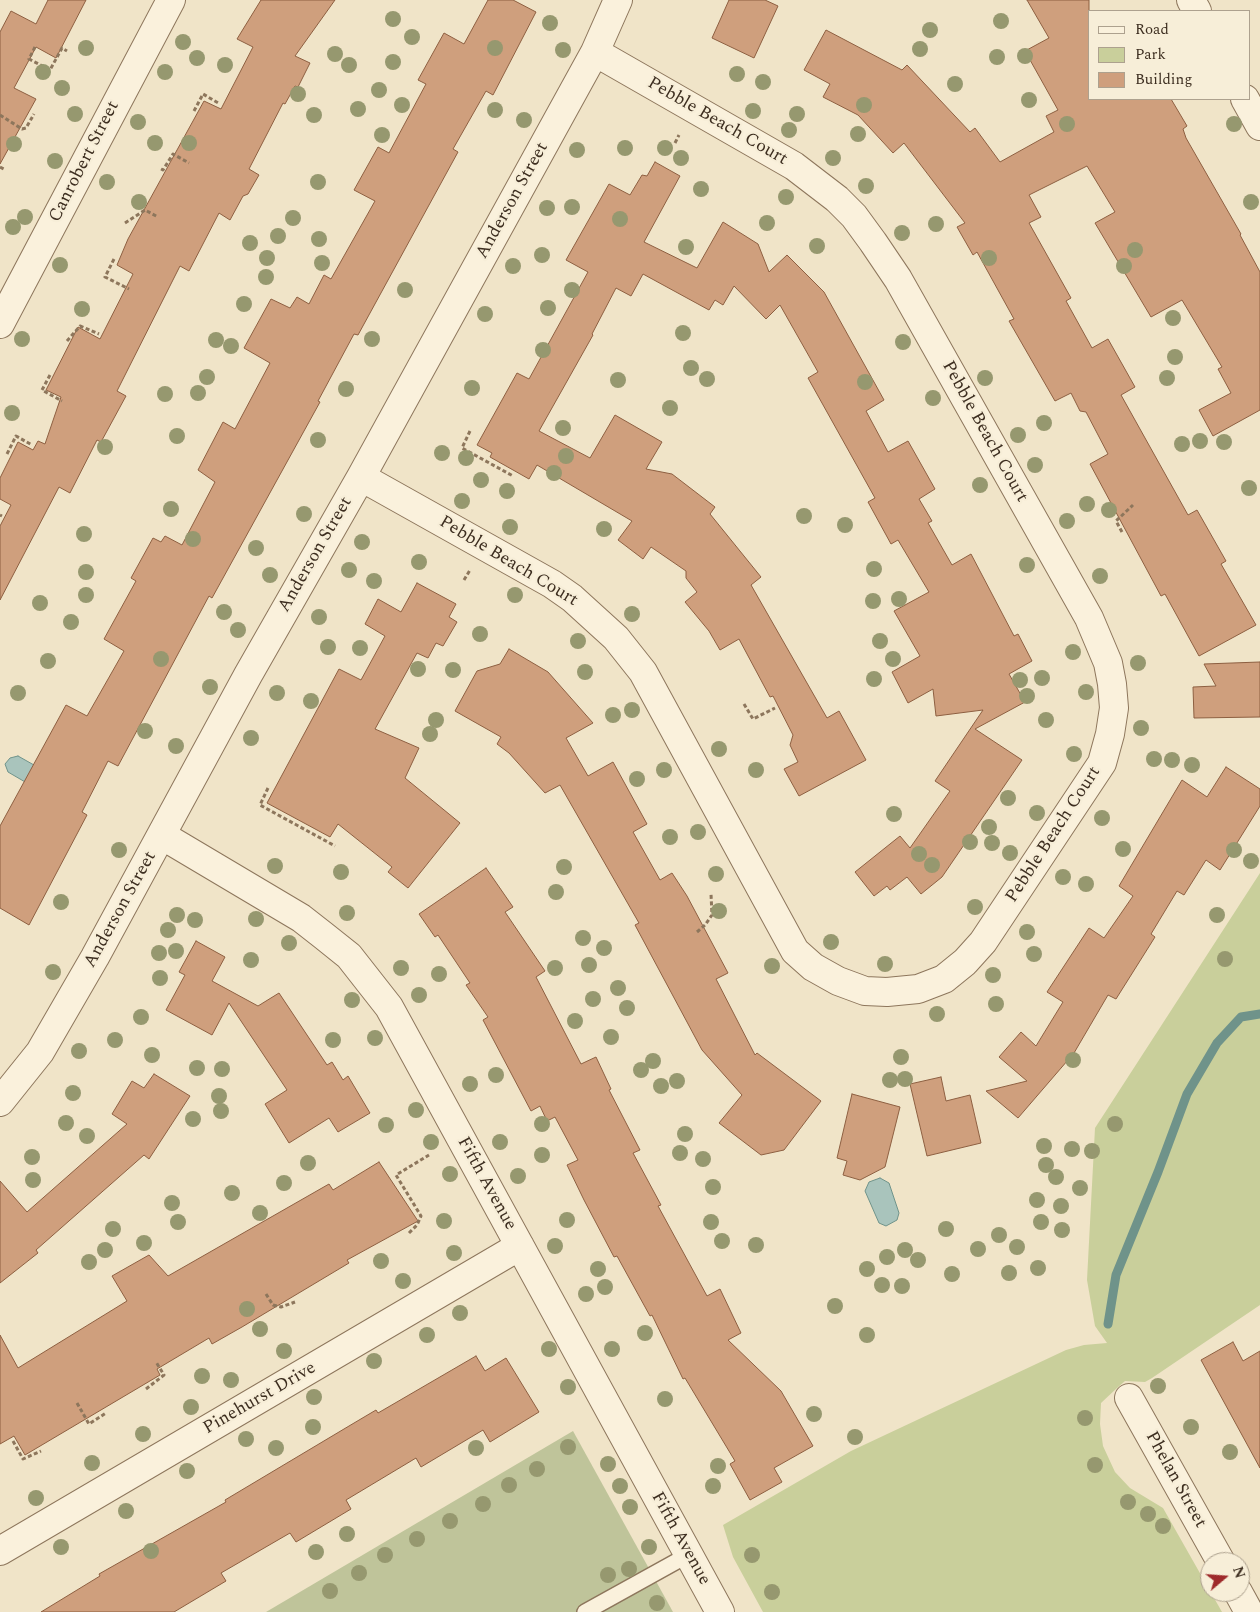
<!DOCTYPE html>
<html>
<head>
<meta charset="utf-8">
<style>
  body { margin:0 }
  #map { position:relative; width:1260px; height:1612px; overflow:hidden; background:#f0e4c8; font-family:Spectral,serif }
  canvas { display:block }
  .legend { position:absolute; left:1088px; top:10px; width:162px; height:90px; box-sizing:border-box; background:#f7eed8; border:1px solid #ada18e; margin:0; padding:6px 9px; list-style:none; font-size:15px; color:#3d2e20 }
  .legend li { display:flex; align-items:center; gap:10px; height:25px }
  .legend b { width:25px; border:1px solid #ada18e }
  .north { position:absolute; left:1200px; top:1552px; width:50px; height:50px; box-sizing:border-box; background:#f7eed8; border:1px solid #ada18e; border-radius:50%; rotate:72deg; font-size:14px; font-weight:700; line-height:20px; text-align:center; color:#3d2e20 }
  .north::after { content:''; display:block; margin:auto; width:18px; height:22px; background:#9e2a2b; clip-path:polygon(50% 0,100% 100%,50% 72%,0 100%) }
</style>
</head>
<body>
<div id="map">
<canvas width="1260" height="1612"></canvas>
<ul class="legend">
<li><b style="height:6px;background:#faf1dc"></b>Road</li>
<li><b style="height:14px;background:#c9cf9b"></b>Park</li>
<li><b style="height:14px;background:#cf9f7d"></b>Building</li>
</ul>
<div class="north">N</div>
</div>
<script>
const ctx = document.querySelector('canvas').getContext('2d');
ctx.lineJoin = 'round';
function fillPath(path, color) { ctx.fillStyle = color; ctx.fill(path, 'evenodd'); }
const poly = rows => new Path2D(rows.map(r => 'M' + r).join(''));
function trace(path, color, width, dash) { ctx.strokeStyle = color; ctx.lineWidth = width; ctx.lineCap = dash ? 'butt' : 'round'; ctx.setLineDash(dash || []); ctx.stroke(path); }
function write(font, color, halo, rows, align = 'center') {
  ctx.font = font + ' Spectral,serif'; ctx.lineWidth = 4.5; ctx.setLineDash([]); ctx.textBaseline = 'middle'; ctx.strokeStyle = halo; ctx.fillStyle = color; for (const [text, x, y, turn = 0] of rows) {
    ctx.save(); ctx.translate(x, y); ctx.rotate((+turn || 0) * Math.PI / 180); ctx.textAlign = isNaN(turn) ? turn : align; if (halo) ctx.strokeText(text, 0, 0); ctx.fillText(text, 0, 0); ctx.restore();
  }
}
const green = poly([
  [1260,873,1260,1305,1152,1378,1145,1382,1125,1381,1117,1388,1101,1403,1100,1424,1103,1446,1115,1472,1130,1488,1163,1508,1222,1612,763,1612,733,1557,723,1525,851,1451,1066,1350,1084,1345,1107,1343,1095,1326,1087,1280,1095,1128]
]);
const cemetery = poly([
  [573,1431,673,1612,266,1612]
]);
const water = poly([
  [18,756,41,769,32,786,8,772,5,764,10,758,18,756],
  [880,1178,889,1183,899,1213,897,1220,886,1226,879,1223,865,1191,869,1182,880,1178]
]);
const stream = poly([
  [1108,1324,1116,1275,1158,1172,1187,1094,1217,1043,1241,1017,1260,1014]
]);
const building = poly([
  [48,0,86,0,56,58,36,47,14,88,36,99,0,164,0,32,11,11,36,24,48,0],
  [261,0,335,0,295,56,310,63,298,87,295,86,285,104,283,103,249,169,259,175,248,194,243,196,230,220,219,213,189,271,180,266,117,391,126,396,101,442,97,440,70,493,59,487,0,600,0,526,11,505,0,499,0,478,18,442,33,450,38,441,45,444,61,397,46,390,78,327,100,339,133,274,117,265,128,239,204,101,221,109,253,47,237,39,261,0],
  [488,0,513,0,536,12,493,95,486,91,453,149,458,152,358,335,354,334,318,401,320,402,212,598,209,596,118,766,108,761,82,812,87,815,29,925,0,908,0,826,66,705,87,716,124,651,104,639,136,581,131,578,153,538,161,542,165,536,182,545,215,482,198,470,223,422,235,429,270,363,244,348,271,299,290,308,297,297,309,304,324,275,331,279,375,201,354,190,378,147,389,153,426,84,418,80,444,33,464,44,488,0],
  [729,0,765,0,778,6,754,58,712,38,729,0],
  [1027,0,1089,0,1089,99,1171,99,1187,126,1183,129,1186,138,1241,234,1240,235,1260,272,1260,410,1213,436,1199,410,1231,393,1218,369,1222,367,1182,300,1151,317,1095,223,1115,212,1087,166,1029,195,1041,217,1029,223,1071,298,1066,301,1092,348,1108,339,1135,387,1121,395,1188,515,1197,510,1226,561,1221,564,1256,625,1199,656,1165,594,1161,596,1090,464,1108,454,1086,412,1080,411,1071,393,1055,401,1009,321,1014,319,977,252,973,255,957,227,965,223,904,143,893,153,858,115,823,97,830,84,804,70,826,30,902,70,907,65,970,132,975,128,1000,162,1054,132,1046,116,1058,110,1025,51,1049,38,1027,0],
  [655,162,680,176,644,242,697,268,723,222,758,244,769,272,787,255,824,292,884,400,866,411,888,452,908,441,935,489,919,499,932,521,928,523,952,565,971,554,1014,636,1018,634,1032,661,1009,674,1025,702,975,729,1022,760,942,877,921,894,907,877,890,890,887,886,874,896,855,872,900,836,910,848,950,791,935,781,983,710,936,716,933,689,908,703,892,672,920,656,894,611,929,592,898,540,891,544,868,502,875,498,808,378,818,372,780,305,766,319,734,286,723,305,715,300,709,310,643,274,631,296,616,288,592,334,593,335,539,431,590,458,615,415,662,442,646,469,672,474,715,507,710,514,761,577,751,585,827,718,839,711,866,760,799,796,784,769,798,762,790,745,793,735,773,696,770,697,739,639,720,650,709,631,685,602,697,592,686,578,686,571,651,547,643,559,618,540,632,521,537,465,529,479,490,457,492,453,477,445,517,373,529,379,588,272,566,260,609,184,630,195,642,175,647,176,655,162],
  [417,583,456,604,449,617,457,622,443,646,436,643,428,658,417,653,375,729,419,748,405,778,460,823,408,888,388,872,392,867,338,824,330,837,267,803,339,669,361,680,385,636,365,624,378,599,401,612,417,583],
  [509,649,548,672,593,723,566,738,588,776,613,762,647,824,633,832,660,880,672,873,687,896,728,973,716,979,755,1055,757,1053,821,1101,784,1150,761,1155,719,1123,742,1095,702,1050,635,925,639,923,560,785,545,793,509,753,497,744,501,737,455,711,477,671,500,664,509,649],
  [1260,662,1260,717,1194,718,1193,687,1216,686,1204,664,1260,662],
  [1226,767,1260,789,1260,806,1220,870,1206,860,1184,895,1177,891,1151,934,1155,937,1116,999,1108,995,1074,1053,1018,1118,986,1091,1027,1081,999,1057,1021,1032,1036,1046,1063,1002,1047,992,1089,928,1104,938,1133,896,1119,886,1182,780,1207,797,1226,767],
  [486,868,513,907,505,912,545,971,536,977,581,1064,596,1057,611,1089,609,1090,640,1150,633,1153,661,1205,658,1206,707,1296,720,1289,741,1333,728,1340,781,1391,813,1446,774,1468,782,1482,750,1500,730,1464,735,1461,685,1378,683,1379,652,1315,650,1316,617,1256,614,1257,584,1200,567,1165,578,1160,555,1117,547,1121,540,1106,531,1111,483,1020,488,1017,466,985,470,983,438,935,435,937,419,914,486,868],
  [196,941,225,957,212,981,258,1006,279,993,327,1065,332,1062,343,1080,348,1076,370,1113,338,1132,329,1118,289,1143,265,1104,287,1090,229,1003,212,1035,166,1010,185,975,179,972,196,941],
  [154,1074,190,1096,149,1159,144,1155,36,1250,38,1253,0,1283,0,1181,27,1212,127,1124,112,1114,132,1081,144,1088,154,1074],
  [941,1077,946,1101,970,1095,981,1143,927,1156,910,1084,941,1077],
  [852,1094,900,1107,885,1167,860,1180,843,1175,847,1161,837,1158,852,1094],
  [379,1162,418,1221,347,1260,349,1263,242,1327,212,1344,209,1338,157,1369,160,1375,25,1455,14,1436,0,1444,0,1335,18,1368,127,1301,112,1276,149,1255,168,1276,329,1184,333,1190,379,1162],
  [1233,1342,1243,1361,1260,1351,1260,1468,1201,1360,1233,1342],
  [476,1356,485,1371,506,1358,539,1412,490,1442,483,1430,421,1467,416,1458,346,1500,351,1509,296,1542,290,1533,221,1573,226,1581,174,1612,41,1612,100,1576,99,1574,226,1502,225,1500,349,1426,376,1410,378,1413,476,1356]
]);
const path = poly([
  [35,47,29,59,50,70,62,48,67,51],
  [194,111,203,94,220,104],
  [0,115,22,129,26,128,34,114],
  [675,143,679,135],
  [0,167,4,169],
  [161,169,163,170,173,154,189,163],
  [125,223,145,210,158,217],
  [114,259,105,277,129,289],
  [67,341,80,326,99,334],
  [50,375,42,390,62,401],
  [470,431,462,448,513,476],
  [7,454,16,436,32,445],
  [0,515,2,516],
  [1122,532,1116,521,1133,505],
  [464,580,470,570],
  [744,704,753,719,775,708],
  [268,788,260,805,335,846],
  [697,932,705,925,712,915,711,894],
  [409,1233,417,1225,421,1216,396,1175,429,1155],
  [266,1294,273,1305,281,1307,295,1302],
  [146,1389,164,1375,156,1362],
  [77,1403,89,1424,106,1413],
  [13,1441,23,1459,41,1451]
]);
const lane = poly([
  [585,1612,688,1555]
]);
const street = poly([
  [1191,0,1197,11],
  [1245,99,1260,126],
  [0,324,171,0],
  [361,477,552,584,572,598,616,638,643,672,795,951,813,967,838,981,865,991,887,992,918,989,944,979,965,962,983,942,1102,763,1110,734,1114,708,1112,684,1108,663,1089,618,898,279,873,242,854,216,837,199,794,166,595,52],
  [163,836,301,918,324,936,349,956,389,1007,720,1612],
  [0,1102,40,1052,95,957,248,675,361,477,595,52,618,0],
  [1129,1398,1221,1562],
  [0,1551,520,1246],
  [1238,1592,1249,1612]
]);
const trees = [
  [393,19],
  [1001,21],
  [550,23],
  [930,30],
  [412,37],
  [183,42],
  [86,48],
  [495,48],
  [920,49],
  [563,50],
  [335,54],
  [1025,56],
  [997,57],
  [197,58],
  [393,62],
  [225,65],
  [349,65],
  [43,72],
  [165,72],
  [737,74],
  [763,82],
  [955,84],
  [62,88],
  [379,90],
  [298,94],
  [1029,100],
  [402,105],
  [864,105],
  [358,109],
  [495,110],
  [753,111],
  [75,114],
  [797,114],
  [314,115],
  [524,120],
  [138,122],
  [1067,124],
  [1234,124],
  [789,130],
  [858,134],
  [382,135],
  [155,143],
  [189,143],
  [14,144],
  [625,148],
  [665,148],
  [577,150],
  [681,158],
  [833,158],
  [55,161],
  [107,182],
  [318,182],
  [866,186],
  [701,189],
  [786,197],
  [139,202],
  [1251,202],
  [572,207],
  [547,208],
  [25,217],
  [293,218],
  [620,219],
  [767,223],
  [936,224],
  [13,227],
  [902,233],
  [278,236],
  [319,239],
  [250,243],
  [817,246],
  [686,247],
  [1135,250],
  [542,255],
  [267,258],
  [989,258],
  [322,263],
  [60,265],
  [513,266],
  [1124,266],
  [266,277],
  [405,290],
  [572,290],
  [244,304],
  [548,308],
  [82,309],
  [485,314],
  [1173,318],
  [683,333],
  [22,339],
  [372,339],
  [216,340],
  [903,342],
  [231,346],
  [543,350],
  [1175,357],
  [691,368],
  [207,377],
  [985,378],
  [1167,378],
  [707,379],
  [618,380],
  [865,382],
  [472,388],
  [346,389],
  [198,393],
  [165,394],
  [933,398],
  [670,408],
  [12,413],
  [1044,423],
  [563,428],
  [1018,435],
  [177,436],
  [318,440],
  [1200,441],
  [1224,442],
  [1182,444],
  [105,447],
  [442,453],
  [566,456],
  [466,458],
  [1035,465],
  [554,473],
  [481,480],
  [980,485],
  [1249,488],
  [507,491],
  [462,501],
  [1087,504],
  [171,509],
  [1109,510],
  [304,514],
  [804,516],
  [1067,521],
  [845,525],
  [510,527],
  [604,529],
  [84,534],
  [193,539],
  [362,542],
  [256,548],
  [419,562],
  [1027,565],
  [874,569],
  [349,570],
  [86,572],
  [270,575],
  [1100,576],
  [374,581],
  [86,595],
  [515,595],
  [899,599],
  [873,601],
  [40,603],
  [224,612],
  [632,614],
  [319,617],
  [71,622],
  [238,630],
  [480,634],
  [578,641],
  [880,641],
  [328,647],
  [360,648],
  [1073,652],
  [161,659],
  [893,659],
  [48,661],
  [1138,663],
  [418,669],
  [453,670],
  [585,672],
  [1042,678],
  [874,679],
  [1020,680],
  [210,687],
  [1086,692],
  [18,693],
  [277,693],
  [1027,696],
  [311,701],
  [632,710],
  [613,715],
  [436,720],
  [1046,720],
  [1141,728],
  [145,731],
  [430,734],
  [251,738],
  [176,746],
  [719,749],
  [1074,754],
  [1154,759],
  [1172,760],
  [1192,765],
  [664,770],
  [756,770],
  [637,779],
  [1008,798],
  [1037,813],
  [894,814],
  [1102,818],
  [989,827],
  [698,832],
  [670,837],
  [970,842],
  [992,843],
  [1123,849],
  [119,850],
  [1234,850],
  [1010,853],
  [919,854],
  [1251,861],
  [932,865],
  [275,866],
  [564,867],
  [341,872],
  [716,874],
  [1063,877],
  [1086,884],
  [556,892],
  [61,902],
  [975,907],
  [719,911],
  [347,913],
  [177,915],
  [1217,915],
  [256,919],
  [195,920],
  [168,930],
  [1027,932],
  [583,938],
  [831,942],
  [289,943],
  [604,948],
  [176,951],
  [159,953],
  [1034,954],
  [1225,959],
  [251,960],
  [885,964],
  [589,965],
  [772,966],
  [401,968],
  [555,968],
  [53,972],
  [439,974],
  [993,975],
  [160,978],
  [618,988],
  [419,995],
  [593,999],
  [352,1000],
  [996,1004],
  [627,1008],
  [937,1014],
  [141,1017],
  [575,1021],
  [611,1037],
  [375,1038],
  [115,1040],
  [333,1040],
  [79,1051],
  [152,1055],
  [901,1057],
  [1073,1060],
  [653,1061],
  [197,1068],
  [222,1069],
  [641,1070],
  [496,1075],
  [905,1079],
  [890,1080],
  [677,1081],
  [470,1084],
  [661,1086],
  [73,1093],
  [219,1096],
  [416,1110],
  [221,1111],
  [193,1119],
  [66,1123],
  [542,1124],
  [1115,1124],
  [386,1125],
  [685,1134],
  [87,1136],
  [431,1142],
  [500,1142],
  [1044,1146],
  [1072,1149],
  [1092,1151],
  [680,1153],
  [542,1155],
  [32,1157],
  [703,1159],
  [308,1163],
  [1046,1165],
  [450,1174],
  [518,1176],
  [1056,1177],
  [33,1180],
  [284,1183],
  [713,1187],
  [1080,1188],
  [232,1193],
  [1037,1200],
  [172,1203],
  [1061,1206],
  [260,1213],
  [567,1220],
  [444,1221],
  [178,1222],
  [711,1222],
  [1041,1222],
  [113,1229],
  [946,1229],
  [1062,1230],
  [999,1235],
  [722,1241],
  [144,1243],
  [756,1245],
  [555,1246],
  [1017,1247],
  [978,1249],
  [105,1250],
  [905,1250],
  [454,1253],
  [887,1257],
  [918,1260],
  [381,1261],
  [89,1262],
  [1038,1268],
  [598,1269],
  [867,1269],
  [1009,1273],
  [952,1274],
  [403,1281],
  [882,1285],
  [902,1286],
  [605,1287],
  [586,1294],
  [835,1306],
  [247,1309],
  [460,1313],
  [260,1329],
  [645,1333],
  [427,1335],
  [867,1335],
  [549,1349],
  [612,1349],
  [284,1351],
  [374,1361],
  [202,1376],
  [231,1380],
  [1158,1386],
  [568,1387],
  [314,1397],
  [665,1399],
  [191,1407],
  [814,1414],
  [1085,1418],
  [313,1427],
  [1191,1427],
  [143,1434],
  [855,1437],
  [246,1439],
  [568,1447],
  [276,1448],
  [476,1448],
  [1230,1452],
  [92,1463],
  [608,1464],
  [1095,1465],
  [718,1466],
  [537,1469],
  [187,1471],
  [509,1485],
  [620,1486],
  [713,1486],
  [36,1498],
  [1128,1502],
  [483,1504],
  [630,1507],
  [126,1511],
  [1148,1514],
  [450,1521],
  [1163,1526],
  [347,1534],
  [417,1539],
  [61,1547],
  [649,1547],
  [151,1551],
  [316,1552],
  [385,1555],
  [752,1555],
  [629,1569],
  [359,1573],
  [608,1575],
  [330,1591],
  [772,1592],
  [657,1603]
];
const streetNames = [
  ["Pebble Beach Court",717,122,30],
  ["Canrobert Street",85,162,-63],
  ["Anderson Street",513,201,-61],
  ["Pebble Beach Court",984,432,61],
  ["Anderson Street",316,555,-60],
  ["Pebble Beach Court",508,562,31],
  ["Pebble Beach Court",1054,835,-57],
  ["Anderson Street",121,910,-61],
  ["Fifth Avenue",486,1184,61],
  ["Pinehurst Drive",260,1399,-30],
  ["Phelan Street",1175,1480,61],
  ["Fifth Avenue",680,1539,61]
];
fillPath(green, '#c9cf9b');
fillPath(cemetery, '#bfc49a');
fillPath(water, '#a9c4bc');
trace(water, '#6f938a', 1);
trace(stream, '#6f938a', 9);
fillPath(building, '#cf9f7d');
trace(building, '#8d5f41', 1);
trace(lane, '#8d765c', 18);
trace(street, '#8d765c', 30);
trace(path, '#8d765c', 3, [4, 2.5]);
trace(lane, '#faf1dc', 15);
trace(street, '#faf1dc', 28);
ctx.fillStyle = '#96986f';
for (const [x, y] of trees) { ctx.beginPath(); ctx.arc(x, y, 8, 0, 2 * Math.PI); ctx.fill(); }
write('18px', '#3d2e20', '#f7eed8', streetNames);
</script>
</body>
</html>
